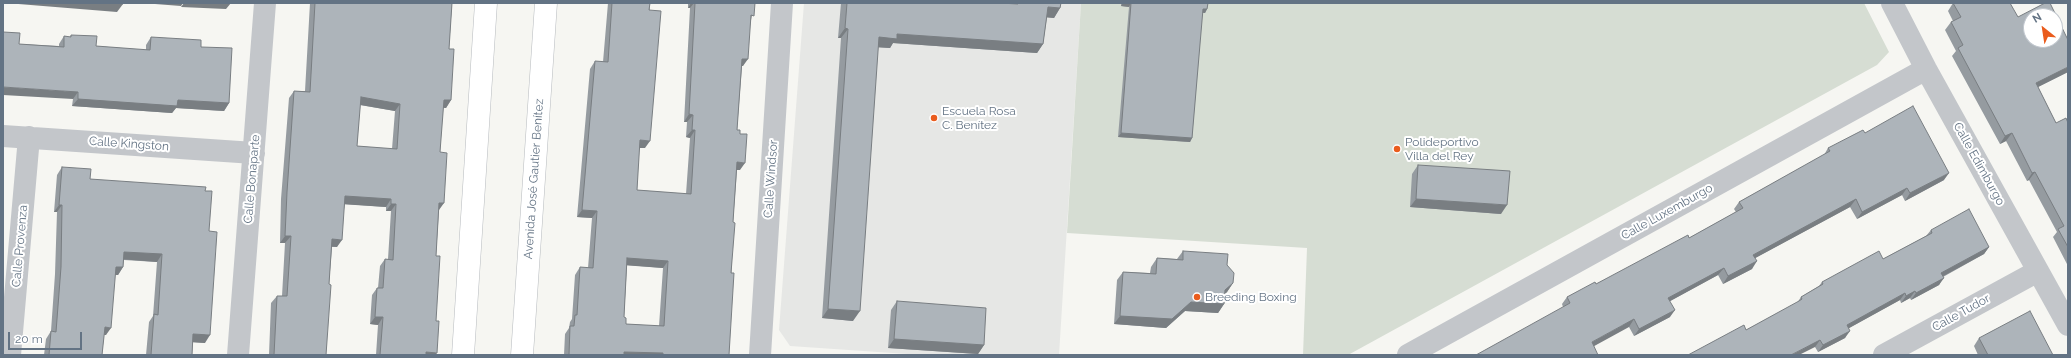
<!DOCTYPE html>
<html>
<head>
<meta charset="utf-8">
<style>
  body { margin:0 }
  #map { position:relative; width:2071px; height:358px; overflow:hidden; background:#f6f6f2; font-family:Raleway,sans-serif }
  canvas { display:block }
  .frame { position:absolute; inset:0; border:4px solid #637384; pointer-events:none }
  .north { position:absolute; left:2023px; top:8px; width:40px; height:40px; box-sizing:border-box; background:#fff; border:1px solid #c1c7ce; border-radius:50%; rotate:330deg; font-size:11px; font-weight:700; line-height:16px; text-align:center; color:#637384 }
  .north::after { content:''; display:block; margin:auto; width:14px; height:18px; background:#ea5c1d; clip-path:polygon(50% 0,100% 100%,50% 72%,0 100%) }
  .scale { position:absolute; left:8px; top:332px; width:74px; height:18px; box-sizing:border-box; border:2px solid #637384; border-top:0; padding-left:5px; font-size:12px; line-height:14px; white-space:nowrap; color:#637384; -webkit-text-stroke:3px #fff; paint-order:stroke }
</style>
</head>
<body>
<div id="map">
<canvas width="2071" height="358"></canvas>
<div class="frame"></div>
<div class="north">N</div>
<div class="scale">20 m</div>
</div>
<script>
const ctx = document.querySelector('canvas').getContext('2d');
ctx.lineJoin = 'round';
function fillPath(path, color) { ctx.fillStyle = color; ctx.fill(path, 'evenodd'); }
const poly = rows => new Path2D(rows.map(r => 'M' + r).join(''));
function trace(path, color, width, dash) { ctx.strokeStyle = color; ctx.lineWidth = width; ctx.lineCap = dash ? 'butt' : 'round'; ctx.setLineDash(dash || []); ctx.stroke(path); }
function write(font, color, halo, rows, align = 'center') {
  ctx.font = font + ' Raleway,sans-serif'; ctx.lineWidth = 4; ctx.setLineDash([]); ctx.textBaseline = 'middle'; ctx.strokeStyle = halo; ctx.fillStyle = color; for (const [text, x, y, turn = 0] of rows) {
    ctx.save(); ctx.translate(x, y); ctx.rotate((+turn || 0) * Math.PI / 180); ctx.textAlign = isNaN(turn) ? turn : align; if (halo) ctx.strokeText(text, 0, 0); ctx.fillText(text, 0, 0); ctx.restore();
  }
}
const built = poly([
  [804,3,1081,3,1059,355,922,355,790,346,779,330]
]);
const green = poly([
  [1081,3,1864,3,1889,52,1877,65,1348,355,1303,355,1307,248,1067,233]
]);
const minor = poly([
  [1892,3,1926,69,2068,325],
  [3,136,254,153],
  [10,355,29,137],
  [238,355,265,3],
  [760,355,782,3],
  [1408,355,1926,69],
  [1884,355,2038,271]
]);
const major = poly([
  [463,355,486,3],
  [522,355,546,3]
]);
const wall = poly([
  [310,3,458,3,457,4,452,4,449,49,451,100,446,108,443,108,440,152,439,210,436,256,435,355,376,355,378,325,370,324,372,295,377,288,378,288,380,266,385,259,388,259,391,211,386,211,386,207,345,204,337,247,332,247,329,284,326,355,269,355,271,303,277,296,282,296,285,243,280,243,281,199,289,98,294,91,305,91],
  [360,105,395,111,392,149,357,146],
  [608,3,650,3,645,148,639,148,637,190,686,194,690,138,686,137,687,122,684,122,690,8,688,8,688,3,755,3,751,20,743,66,742,66,737,130,740,170,737,170,733,222,729,355,564,355,565,334,569,328,570,322,572,319,575,275,580,267,588,268,592,218,577,217,590,69,595,61,603,62],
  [627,265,663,268,659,326,626,324,624,317],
  [841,3,1000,3,1012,4,1012,3,1061,3,1060,8,1054,18,1047,17,1043,44,1037,53,893,43,890,48,878,47,853,321,822,318,841,38,838,38],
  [1121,3,1208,3,1207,9,1205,13,1202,13,1192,138,1190,142,1118,137,1129,7,1121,6],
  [1953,3,2018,17,2068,72,2038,87,2056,123,2068,123,2068,266,2053,237,2057,232,2029,180,2027,181,2006,141,2000,144,1952,56,1956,51,1945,30,1951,22,1953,21,1948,11],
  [71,35,96,46,146,50,146,45,151,37,201,47,229,103,224,111,176,108,172,113,72,106,73,99,19,44,59,46,59,44,64,36,70,37],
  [1865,133,1944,180,1905,201,1902,195,1857,219,1850,207,1755,258,1752,269,1723,284,1718,275,1670,301,1670,317,1634,336,1629,327,1563,307,1562,304,1567,297,1596,284,1689,238,1736,212,1734,209,1739,202,1824,155,1828,148],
  [1418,165,1501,214,1410,207,1412,174],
  [62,167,90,179,205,191,209,231,205,343,193,342,192,355,146,355,149,322,153,316,157,262,124,260,123,267,118,275,115,275,106,335,104,335,102,355,44,355,46,339,51,331,55,274,57,212,54,212,57,175],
  [1931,230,1989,247,1984,254,1943,277,1939,285,1911,300,1910,298,1901,303,1900,300,1849,328,1845,338,1818,352,1815,347,1746,330,1797,303,1801,297,1819,286,1822,282,1883,259,1926,236],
  [1183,251,1227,265,1233,283,1227,292,1225,294,1224,304,1218,313,1185,311,1166,328,1114,324,1117,280,1123,272,1150,273,1151,267,1157,258,1177,259],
  [897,301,984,345,978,354,888,348,891,310],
  [1979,338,2053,355,1978,355,1974,346]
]);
const shadedWall = poly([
  [6,3,106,3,123,4,117,12],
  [142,3,183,3,181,6],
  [184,3,231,3,226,9,181,7],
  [448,3,458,3,457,4,447,4],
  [691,3,694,3,690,8,688,8],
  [1123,3,1131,3,1129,7,1121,6],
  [1048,7,1060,8,1054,18,1041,17],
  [1203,9,1207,9,1205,13,1200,12],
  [845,28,848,29,841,38,838,38],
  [897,34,1043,44,1037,53,893,43,890,48,872,47,879,37],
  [742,59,748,59,743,66,737,66],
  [2068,67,2068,72,2030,91,2036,83],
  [3,87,78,92,73,99,3,95],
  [361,97,400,104,395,111,355,104],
  [78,99,178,100,229,103,224,111,176,108,172,113,72,106],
  [444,100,451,100,446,108,438,107],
  [689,114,693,115,687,122,684,122],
  [692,130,695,130,690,138,686,137],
  [1121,133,1192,138,1190,142,1118,137],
  [2012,133,2006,141,2000,144,2005,136],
  [640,140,650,141,645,148,635,148],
  [737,162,745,163,740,170,732,170],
  [2035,172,2029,180,2027,181,2032,173],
  [1949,173,1944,180,1905,201,1910,193],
  [1907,188,1902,195,1857,219,1862,212],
  [345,196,391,199,386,207,340,204],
  [1416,199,1507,205,1501,214,1410,207],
  [1856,199,1850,207,1748,262,1753,255],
  [439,203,444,203,439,210],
  [391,204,396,204,391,211,386,211],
  [59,205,62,205,57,212,54,212],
  [582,210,597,211,592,218,577,217],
  [285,236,291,236,285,243,280,243],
  [332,239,342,240,337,247,327,246],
  [1989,247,1984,254,1936,280,1941,273],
  [124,252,162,254,157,262,119,259],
  [627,258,668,261,663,268,622,265],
  [1757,261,1752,269,1723,284,1728,276],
  [116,267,123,267,118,275,111,275],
  [1724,268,1718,275,1663,305,1668,298],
  [1944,278,1939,285,1911,300,1916,293],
  [1233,283,1227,292,1219,299,1225,290],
  [1915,291,1910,298,1901,303,1906,296],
  [1905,293,1900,300,1842,332,1847,325],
  [1191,302,1224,304,1218,313,1185,311,1166,328,1114,324,1120,316],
  [828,309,860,311,853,321,822,318],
  [1675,310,1670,317,1634,336,1639,329],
  [375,317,383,317,378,325,370,324],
  [1634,319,1629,327,1587,350,1592,342],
  [105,327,111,328,106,335,99,335],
  [1850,331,1845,338,1818,352,1823,345],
  [193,334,210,335,205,343,188,342],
  [894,339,984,345,978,354,888,348],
  [1820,340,1815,347,1799,355,1791,355],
  [426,352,437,353,435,355,424,355],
  [624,352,663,353,662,355,622,355]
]);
const building = poly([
  [106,3,123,3,123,4,106,3],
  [315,3,452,3,449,49,454,49,451,100,444,100,440,152,447,153,444,203,439,203,436,256,440,256,436,321,439,321,437,353,426,352,426,355,380,355,383,317,375,317,377,288,383,288,385,259,393,260,396,204,391,204,391,199,345,196,342,240,332,239,329,284,331,285,326,355,274,355,277,296,287,296,291,236,285,236,287,192,294,91,310,92,315,3],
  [361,97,400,104,397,149,357,146,361,97],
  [612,3,650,3,649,10,661,11,650,141,640,140,637,190,691,194,695,130,692,130,693,115,689,114,695,3,755,3,754,16,751,15,748,59,742,59,737,130,740,130,740,134,747,134,745,163,737,162,733,222,735,223,731,273,734,273,729,355,663,355,663,353,624,352,624,355,569,355,570,326,574,326,575,315,577,315,580,267,593,268,597,211,582,210,595,61,608,62,612,3],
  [627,258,668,261,664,326,626,324,626,318,624,317,627,258],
  [847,3,1000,3,1018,4,1018,3,1061,3,1060,8,1048,7,1043,44,897,34,897,39,879,37,860,311,828,309,848,29,845,28,847,3],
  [1127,3,1208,3,1207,9,1203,9,1192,138,1121,133,1131,3,1127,3],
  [1953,3,2010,3,2018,17,2045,3,2050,3,2068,40,2068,67,2036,83,2056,123,2066,118,2068,123,2068,247,2058,229,2064,226,2035,172,2032,173,2012,133,2005,136,1958,48,1963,45,1951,22,1961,17,1953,3],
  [2031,16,2055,16,2055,40,2031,40,2031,16],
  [3,32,20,33,19,44,64,47,64,36,71,37,71,35,97,36,96,46,150,50,151,37,201,40,201,47,232,48,229,103,178,100,177,106,78,99,78,92,3,87,3,32],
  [1913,106,1949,173,1910,193,1907,188,1862,212,1856,199,1753,255,1757,261,1728,276,1724,268,1668,298,1675,310,1639,329,1634,319,1592,342,1598,355,1476,355,1570,303,1567,297,1595,282,1596,284,1688,235,1689,238,1743,208,1739,202,1830,151,1828,148,1863,130,1865,133,1913,106],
  [1418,165,1510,171,1507,205,1416,199,1418,165],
  [62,167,91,169,90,179,206,187,205,191,212,191,209,231,217,232,210,335,193,334,192,355,151,355,154,314,158,315,162,254,124,252,123,267,116,267,111,328,105,327,102,355,49,355,51,331,56,332,61,267,62,205,59,205,62,167],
  [1969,209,1989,247,1941,273,1944,278,1916,293,1915,291,1906,296,1905,293,1847,325,1850,331,1823,345,1820,340,1791,355,1688,355,1744,325,1746,330,1799,301,1802,299,1801,297,1823,284,1822,282,1879,251,1883,259,1932,233,1931,230,1969,209],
  [1183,251,1228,254,1227,265,1234,273,1233,283,1225,290,1224,304,1191,302,1172,319,1120,316,1123,272,1156,274,1157,258,1183,260,1183,251],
  [897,301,986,308,984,345,894,339,897,301],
  [2030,311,2053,355,1988,355,1979,338,2030,311]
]);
const markers = [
  [934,118,4,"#ea5c1d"],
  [1397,149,4,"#ea5c1d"],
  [1197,297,4,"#ea5c1d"]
];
const poiNames = [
  ["Escuela Rosa",942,111],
  ["C. Benítez",942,125],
  ["Polideportivo",1405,142],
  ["Villa del Rey",1405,156],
  ["Breeding Boxing",1205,297]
];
const streetNames = [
  ["Calle Kingston",129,144,4],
  ["Calle Edimburgo",1979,164,61],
  ["Calle Bonaparte",252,179,-85],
  ["Avenida José Gautier Benítez",534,179,-86],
  ["Calle Windsor",771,179,-86],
  ["Calle Luxemburgo",1667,212,-29],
  ["Calle Provenza",20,246,-85],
  ["Calle Tudor",1961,313,-29]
];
fillPath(built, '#e6e7e5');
fillPath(green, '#d6ddd3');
trace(major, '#b6babe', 23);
trace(minor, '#c3c6ca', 22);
trace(major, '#fff', 22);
fillPath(wall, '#959ba0');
fillPath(shadedWall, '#797e82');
fillPath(building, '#adb4ba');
trace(building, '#797e82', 1);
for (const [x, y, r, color] of markers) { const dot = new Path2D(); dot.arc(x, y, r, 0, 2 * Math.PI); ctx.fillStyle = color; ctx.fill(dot); trace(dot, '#fff', 1.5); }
write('12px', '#637384', '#fff', poiNames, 'left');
write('12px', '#637384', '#fff', streetNames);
</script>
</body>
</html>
